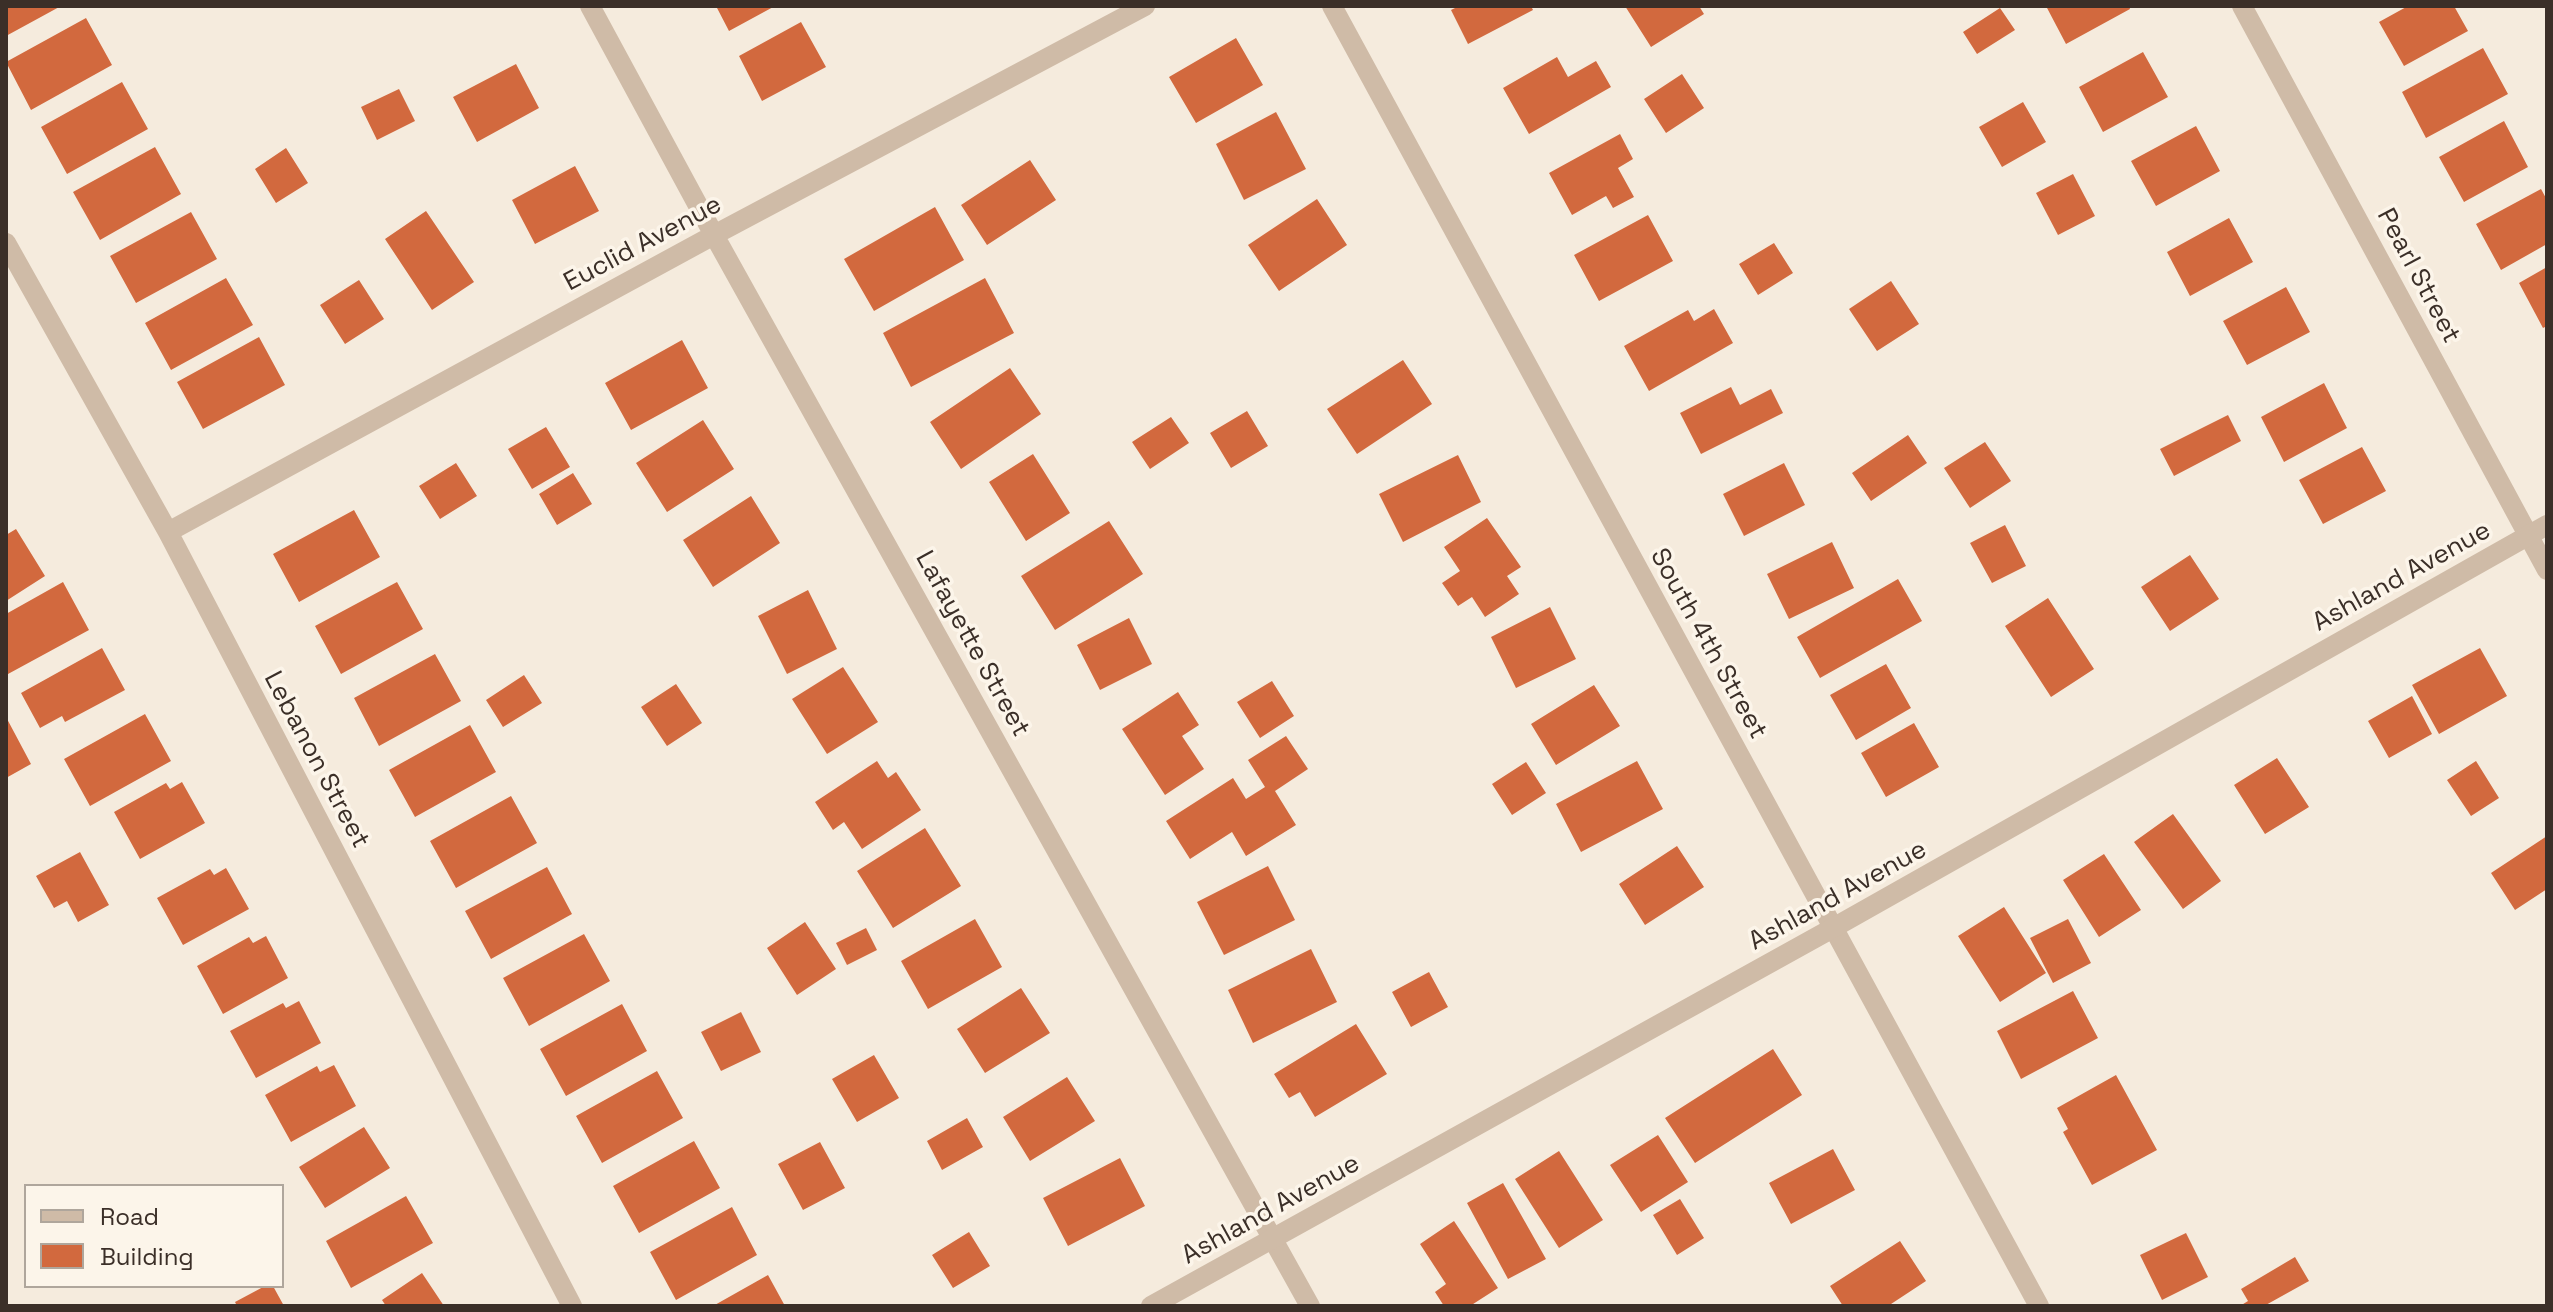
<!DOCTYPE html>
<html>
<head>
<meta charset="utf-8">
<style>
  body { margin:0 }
  #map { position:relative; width:2553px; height:1312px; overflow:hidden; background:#f5ebdd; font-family:"Space Grotesk",sans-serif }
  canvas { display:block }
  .frame { position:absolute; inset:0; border:8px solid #3b2f28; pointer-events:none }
  .legend { position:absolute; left:24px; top:1184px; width:260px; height:104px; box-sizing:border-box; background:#fcf5ea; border:2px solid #afa69c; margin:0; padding:10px 14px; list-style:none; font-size:24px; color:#3b2f28 }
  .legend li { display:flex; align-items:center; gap:16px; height:40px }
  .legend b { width:40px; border:2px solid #afa69c }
</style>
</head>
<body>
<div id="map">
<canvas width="2553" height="1312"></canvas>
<div class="frame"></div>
<ul class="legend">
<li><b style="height:10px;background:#cfbba7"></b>Road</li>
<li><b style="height:22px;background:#d2693e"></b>Building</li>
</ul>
</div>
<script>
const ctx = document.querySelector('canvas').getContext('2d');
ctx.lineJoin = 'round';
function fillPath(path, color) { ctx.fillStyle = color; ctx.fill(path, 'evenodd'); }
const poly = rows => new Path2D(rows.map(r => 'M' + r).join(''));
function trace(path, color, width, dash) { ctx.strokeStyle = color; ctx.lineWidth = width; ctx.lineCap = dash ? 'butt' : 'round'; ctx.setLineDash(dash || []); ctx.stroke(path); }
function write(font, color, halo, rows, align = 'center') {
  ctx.font = font + ' "Space Grotesk",sans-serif'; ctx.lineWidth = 7; ctx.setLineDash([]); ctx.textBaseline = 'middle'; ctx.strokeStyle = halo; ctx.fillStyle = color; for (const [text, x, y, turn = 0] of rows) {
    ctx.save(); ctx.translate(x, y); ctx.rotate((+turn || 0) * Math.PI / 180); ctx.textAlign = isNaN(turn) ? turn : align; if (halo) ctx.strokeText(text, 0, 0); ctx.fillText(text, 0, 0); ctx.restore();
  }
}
const building = poly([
  [6,6,61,6,6,36],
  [716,6,775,6,729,31],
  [1459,6,1531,6,1533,10,1468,44,1451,10],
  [1625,6,1699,6,1704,14,1651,47],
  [2046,6,2129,6,2130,9,2066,44],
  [2408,6,2454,6,2468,31,2404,66,2379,22],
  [2000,8,2015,30,1977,54,1963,32],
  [86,18,112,65,31,110,6,62],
  [801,22,826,67,762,101,739,56],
  [1236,38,1263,85,1196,123,1169,77],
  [2483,48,2508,94,2426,138,2402,92],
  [2143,52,2168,97,2103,132,2079,87],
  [1557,57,1568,77,1596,61,1611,87,1529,134,1503,88],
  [516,64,539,108,477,142,453,97],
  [1682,74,1704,108,1666,133,1644,99],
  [122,82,148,129,67,174,41,127],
  [399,89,415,121,377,140,361,107],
  [2023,102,2046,142,2002,167,1979,127],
  [1276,112,1306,169,1244,200,1216,144],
  [2504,121,2528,167,2464,202,2439,157],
  [2196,126,2220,171,2156,206,2131,161],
  [1620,134,1633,159,1618,168,1634,197,1613,208,1606,196,1572,215,1549,173],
  [155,147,181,194,100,240,73,192],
  [286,148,308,183,276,203,255,169],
  [1030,160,1056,200,987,245,961,205],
  [575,166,599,211,535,244,512,200],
  [2073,174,2095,216,2058,235,2036,193],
  [2541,189,2547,200,2547,244,2501,270,2476,224],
  [1317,199,1347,245,1279,291,1248,245],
  [935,207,964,260,874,311,844,259],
  [426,211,474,282,432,310,385,239],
  [191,212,217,259,136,303,110,256],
  [1648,215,1673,261,1599,301,1574,255],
  [2229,218,2253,262,2190,296,2167,252],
  [1774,243,1793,273,1758,295,1739,264],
  [2547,267,2547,326,2543,328,2519,283],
  [226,278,253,325,171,370,145,323],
  [985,278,1014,333,911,387,883,333],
  [359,280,384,319,345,344,320,305],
  [1891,281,1919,324,1877,351,1849,309],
  [2286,287,2310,332,2247,365,2223,321],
  [1714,309,1733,343,1649,391,1624,346,1688,310,1694,321],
  [259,337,285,385,203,429,177,382],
  [682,340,708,388,631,430,605,383],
  [1403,360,1432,404,1357,454,1327,409],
  [1010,368,1041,414,961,469,930,422],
  [2324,383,2347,428,2284,462,2261,417],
  [1731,387,1740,405,1771,389,1783,413,1701,454,1680,413],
  [1247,411,1268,446,1231,468,1210,433],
  [2228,415,2241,441,2174,476,2160,449],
  [1171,417,1189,443,1150,469,1132,442],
  [703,420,734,469,667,512,636,463],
  [546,427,570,467,532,489,508,449],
  [1908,435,1927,463,1871,501,1852,473],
  [1985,442,2011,481,1970,508,1944,468],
  [2362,447,2386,491,2323,524,2299,480],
  [1033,454,1070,513,1026,541,989,482],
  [1458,455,1481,502,1403,542,1379,494],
  [456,463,477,496,440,519,419,486],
  [1784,463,1805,505,1744,536,1723,494],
  [573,473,592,504,557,525,539,494],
  [751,496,780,543,713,587,683,540],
  [354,510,380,557,299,602,273,554],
  [1487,518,1521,567,1507,576,1519,594,1485,617,1472,597,1458,606,1442,583,1460,571,1444,547],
  [1109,521,1143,574,1055,630,1021,576],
  [2005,525,2026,566,1992,583,1970,543],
  [16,529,45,576,6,601,6,535],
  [1832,542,1854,588,1789,619,1767,574],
  [2190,555,2219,599,2170,631,2141,587],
  [1898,579,1922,621,1820,678,1797,637],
  [63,582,89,630,8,674,6,614],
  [397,582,423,629,341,674,315,626],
  [808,590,837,649,787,674,758,616],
  [2048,598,2094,669,2051,697,2005,626],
  [1550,607,1576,659,1516,688,1491,637],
  [1129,618,1152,664,1100,690,1077,645],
  [102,648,125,690,65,722,62,716,40,728,21,693],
  [2480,648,2507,696,2439,734,2412,685],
  [435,654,461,701,379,746,354,698],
  [1886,664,1911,708,1856,740,1830,695],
  [843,667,878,722,827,754,792,699],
  [524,675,542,703,503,727,486,700],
  [1272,681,1294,716,1260,738,1237,702],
  [676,684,702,723,667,746,641,707],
  [1594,685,1620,726,1556,765,1531,724],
  [1178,692,1199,725,1182,736,1204,769,1165,795,1122,729],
  [2412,696,2432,734,2389,758,2368,721],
  [145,714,171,761,90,806,64,759],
  [6,717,31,764,6,778],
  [1914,723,1939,767,1886,797,1861,753],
  [470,725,496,772,415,817,389,770],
  [1286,736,1308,769,1275,791,1296,825,1246,856,1232,832,1190,859,1166,821,1233,778,1246,799,1265,787,1248,760],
  [2277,758,2309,807,2265,834,2234,785],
  [877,761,888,778,896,772,921,810,862,849,844,822,833,830,815,802],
  [1637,761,1663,809,1581,852,1556,804],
  [2476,761,2499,798,2471,816,2447,780],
  [1526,762,1546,793,1512,815,1492,784],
  [182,782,205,823,140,859,114,812,166,783,170,789],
  [511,796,537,843,456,888,430,841],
  [2173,814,2221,881,2183,909,2134,842],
  [925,828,961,886,893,928,857,871],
  [2547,836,2547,889,2515,910,2491,873],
  [1677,846,1704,887,1645,925,1619,884],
  [80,852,109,905,78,922,67,901,54,908,36,876],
  [2104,854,2141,910,2099,937,2063,880],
  [1268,866,1295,920,1224,955,1197,902],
  [547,867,572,914,491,959,465,911],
  [226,868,249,909,183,945,157,898,210,869,214,875],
  [2004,907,2046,973,2000,1002,1958,936],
  [975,919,1002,967,928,1009,901,961],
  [2068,919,2091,963,2053,983,2030,938],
  [805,922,836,969,797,995,767,948],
  [866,928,877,950,847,965,836,943],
  [584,934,610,981,529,1026,503,978],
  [266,936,288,978,223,1014,197,966,249,937,253,943],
  [1311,949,1337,1002,1253,1043,1228,990],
  [1429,972,1448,1007,1411,1027,1392,992],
  [1021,988,1050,1033,985,1073,957,1029],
  [2073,991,2098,1038,2021,1079,1997,1031],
  [299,1001,321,1043,256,1078,230,1031,283,1003,286,1008],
  [622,1004,647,1051,566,1096,540,1049],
  [741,1012,761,1052,721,1071,701,1032],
  [1356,1024,1387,1074,1315,1117,1300,1092,1289,1098,1274,1074],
  [1773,1049,1802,1095,1695,1163,1665,1118],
  [874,1055,899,1098,857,1122,832,1079],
  [334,1065,356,1106,291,1142,265,1095,317,1066,320,1072],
  [657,1071,683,1118,602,1163,576,1116],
  [2116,1075,2157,1150,2092,1185,2063,1132,2068,1129,2057,1108],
  [1067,1077,1095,1121,1030,1161,1003,1117],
  [967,1118,983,1147,942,1170,927,1141],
  [364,1127,390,1168,325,1208,299,1167],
  [1658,1135,1688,1182,1641,1212,1610,1165],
  [694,1141,720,1188,639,1233,613,1186],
  [820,1142,845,1188,803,1210,778,1164],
  [1833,1149,1855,1190,1791,1224,1769,1183],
  [1559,1151,1603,1220,1559,1248,1515,1179],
  [1120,1158,1145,1206,1068,1246,1043,1198],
  [1503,1183,1546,1259,1508,1279,1467,1203],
  [406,1196,433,1243,351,1288,326,1241],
  [1680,1199,1704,1238,1677,1255,1653,1215],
  [732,1207,757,1255,676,1300,650,1252],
  [1454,1221,1498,1288,1470,1306,1444,1306,1435,1292,1446,1284,1420,1244],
  [969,1232,990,1266,953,1288,932,1255],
  [2186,1233,2208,1277,2162,1300,2140,1255],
  [1900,1241,1926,1281,1888,1306,1843,1306,1830,1286],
  [2295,1257,2309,1281,2264,1306,2240,1306,2248,1301,2241,1289],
  [422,1273,444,1306,386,1306,382,1300],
  [768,1275,785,1306,713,1306],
  [265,1286,273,1286,284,1306,237,1306,235,1302]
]);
const minor = poly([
  [590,6,714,235,1310,1306],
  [1332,6,2039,1306],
  [2242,6,2547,570],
  [6,243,168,532,572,1306],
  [168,532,714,235,1145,6]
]);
const tertiary = poly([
  [1151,1306,1833,928,2547,525]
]);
const streetNames = [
  ["Euclid Avenue",643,244,-28],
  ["Pearl Street",2418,276,62],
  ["Ashland Avenue",2402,577,-29],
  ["Lafayette Street",972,644,61],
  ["South 4th Street",1708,644,61],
  ["Lebanon Street",316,760,62],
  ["Ashland Avenue",1838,896,-29],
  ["Ashland Avenue",1271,1210,-29]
];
fillPath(building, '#d2693e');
trace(minor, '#cfbba7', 20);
trace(tertiary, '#cfbba7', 20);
write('26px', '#3b2f28', '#fcf5ea', streetNames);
</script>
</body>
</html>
